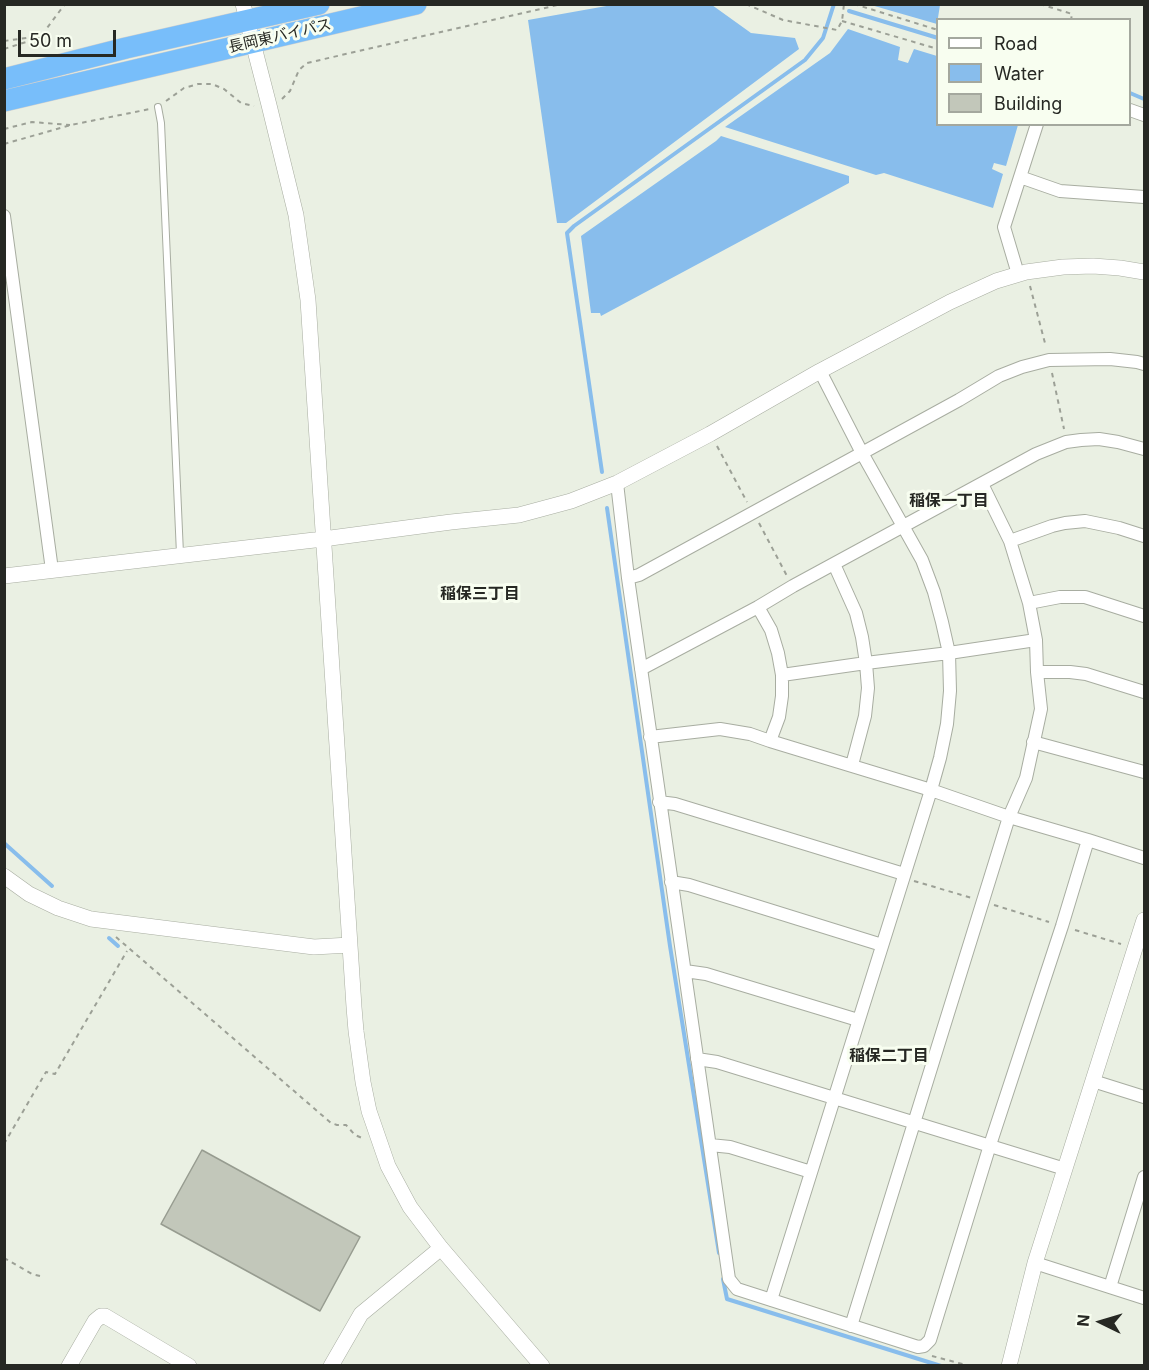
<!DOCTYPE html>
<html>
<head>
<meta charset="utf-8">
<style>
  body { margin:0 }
  #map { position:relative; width:1149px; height:1370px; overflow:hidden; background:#eaf0e3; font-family:Inter,sans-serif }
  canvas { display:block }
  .frame { position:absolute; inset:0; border:6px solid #262823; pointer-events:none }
  .legend { position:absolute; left:936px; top:18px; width:195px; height:108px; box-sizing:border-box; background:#f8fef0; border:2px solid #a4a89e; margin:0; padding:8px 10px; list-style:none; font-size:18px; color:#262823 }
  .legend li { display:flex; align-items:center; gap:12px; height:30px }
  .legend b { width:30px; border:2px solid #a4a89e }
  .north { position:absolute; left:1071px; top:1292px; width:60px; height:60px; -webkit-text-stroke:4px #f8fef0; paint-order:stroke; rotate:275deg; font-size:16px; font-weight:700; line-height:24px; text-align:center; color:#262823 }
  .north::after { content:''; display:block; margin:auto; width:21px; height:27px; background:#262823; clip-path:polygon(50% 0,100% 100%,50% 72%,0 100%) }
  .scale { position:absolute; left:18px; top:30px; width:98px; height:27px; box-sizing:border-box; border:3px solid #262823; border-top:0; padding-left:8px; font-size:18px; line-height:21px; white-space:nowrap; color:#262823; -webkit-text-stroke:4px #f8fef0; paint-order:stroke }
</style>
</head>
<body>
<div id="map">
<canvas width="1149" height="1370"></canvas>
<div class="frame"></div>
<ul class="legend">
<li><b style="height:8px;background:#fff"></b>Road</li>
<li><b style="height:16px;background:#88bdec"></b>Water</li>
<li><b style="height:16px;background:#c2c7ba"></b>Building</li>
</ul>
<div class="north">N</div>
<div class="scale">50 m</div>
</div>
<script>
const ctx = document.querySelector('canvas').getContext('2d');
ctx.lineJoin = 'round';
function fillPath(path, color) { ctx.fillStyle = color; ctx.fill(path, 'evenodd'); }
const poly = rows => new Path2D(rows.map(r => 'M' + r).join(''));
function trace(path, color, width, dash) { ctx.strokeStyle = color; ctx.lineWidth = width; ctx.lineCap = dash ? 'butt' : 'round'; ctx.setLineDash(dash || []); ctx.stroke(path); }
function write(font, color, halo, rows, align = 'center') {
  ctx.font = font + ' Inter,"Noto Sans JP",sans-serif'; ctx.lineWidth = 6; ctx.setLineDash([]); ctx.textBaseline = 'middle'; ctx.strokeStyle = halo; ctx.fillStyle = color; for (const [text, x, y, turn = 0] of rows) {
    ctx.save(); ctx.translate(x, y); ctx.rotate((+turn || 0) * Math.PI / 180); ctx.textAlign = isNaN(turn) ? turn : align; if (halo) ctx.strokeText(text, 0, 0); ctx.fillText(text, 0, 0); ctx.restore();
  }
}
const water = poly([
  [612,5,712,5,751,33,795,38,799,49,566,223,557,223,528,20],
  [871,5,940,5,937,24],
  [848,29,900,47,898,60,908,63,914,49,937,56,938,124,1018,125,1006,166,994,163,992,169,1003,174,993,208,884,173,876,175,725,127,830,53],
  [721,136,849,176,849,183,601,316,600,313,591,313,581,236,716,141]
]);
const stream = poly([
  [849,11,938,38],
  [1130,93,1144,99],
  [602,472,567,233,574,226,805,60,823,38,834,4],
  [607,508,670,946,719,1253],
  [4,843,52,886],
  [109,938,118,946],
  [723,1279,727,1299,941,1366]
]);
const building = poly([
  [202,1150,360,1237,320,1311,161,1224,202,1150]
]);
const path = poly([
  [746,4,783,20,837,30,842,21,844,4],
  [854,4,938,30],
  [1040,4,1072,14,1071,20],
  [842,21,938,49],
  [45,36,47,28,65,4],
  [4,41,40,36],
  [4,49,45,36],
  [282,99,290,91,299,70,307,63,562,4],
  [166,101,184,88,198,84,212,84,224,89,241,103,254,106],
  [4,129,32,122,70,125],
  [4,144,71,125,150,109],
  [1030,286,1046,347],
  [1052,373,1064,429],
  [717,446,747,502],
  [759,523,787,576],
  [914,881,972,898],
  [994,905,1049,922],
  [1075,930,1121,944],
  [116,937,331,1123,337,1125,346,1125,355,1135,362,1138],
  [4,1144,46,1072,55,1074,127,951],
  [4,1258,32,1274,40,1276],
  [932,1356,970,1366]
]);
const service = poly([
  [158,107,161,123,180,554]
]);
const minor = poly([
  [1130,110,1144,115],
  [1020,177,1060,191,1144,197],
  [4,216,52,570],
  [1018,274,1004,227,1037,124],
  [617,483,628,578,729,1279,737,1289,918,1347,924,1346,930,1340,990,1145,1062,926,1088,840],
  [1010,541,1052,526,1065,523,1085,521,1119,528,1144,536],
  [834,564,856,613,862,637,866,663,868,688,865,716,852,765],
  [628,578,639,575,959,400,999,376,1022,367,1049,360,1110,359,1137,362,1144,364],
  [1029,603,1060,597,1085,597,1144,616],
  [758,607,771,630,778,653,782,675,782,696,779,717,770,741],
  [641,669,758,607,793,586,1036,454,1066,442,1081,440,1099,439,1118,442,1144,449],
  [1037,672,1070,672,1086,674,1144,692],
  [782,675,866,663,949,653,1036,640],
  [650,737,720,729,750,734,770,741,931,790,1009,817,1088,840,1144,858],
  [1033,742,1144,772],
  [659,802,675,804,904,874],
  [671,882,689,885,882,945],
  [685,971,706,974,858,1020],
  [697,1059,717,1062,1065,1169],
  [1093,1081,1144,1097],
  [710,1145,730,1147,811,1172],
  [1035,1263,1144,1298],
  [1110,1287,1144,1177],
  [771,1300,931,790,940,758,947,724,950,691,949,653,942,622,934,592,922,560,862,453,820,371],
  [851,1326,1009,817,1026,778,1041,709,1037,672,1036,640,1029,603,1010,541,982,484]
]);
const tertiary = poly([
  [243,4,269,105,296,215,308,300,354,1007,356,1031,363,1082,369,1111,388,1166,410,1207,441,1248,542,1366],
  [4,576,323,539,451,522,519,515,571,501,617,483,710,434,820,371,950,302,996,281,1026,272,1063,267,1093,266,1120,268,1144,272],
  [4,876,29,894,58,908,91,919,314,947,350,945],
  [69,1366,95,1321,101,1316,105,1316,189,1366],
  [331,1366,361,1314,441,1248],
  [1009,1366,1035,1263,1144,920]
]);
const trunk = poly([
  [4,79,126,48,319,4],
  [4,101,416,4]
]);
const streetNames = [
  ["長岡東バイパス",280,36,-13]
];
const neighbourhoodNames = [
  ["稲保一丁目",949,501],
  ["稲保三丁目",480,594],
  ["稲保二丁目",889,1056]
];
fillPath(water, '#88bdec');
trace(stream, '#88bdec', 4);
fillPath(building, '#c2c7ba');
trace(building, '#979c90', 1.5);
trace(service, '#a8ada1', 8);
trace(minor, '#a8ada1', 14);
trace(tertiary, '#a8ada1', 16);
trace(trunk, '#cfd0cf', 22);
trace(path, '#9ca096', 2, [4.5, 4.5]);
trace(service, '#fff', 6);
trace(minor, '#fff', 12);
trace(tertiary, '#fff', 15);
trace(trunk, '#78befa', 21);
write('15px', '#262823', '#f8fef0', streetNames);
write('bold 16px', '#262823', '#f8fef0', neighbourhoodNames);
</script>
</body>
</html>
